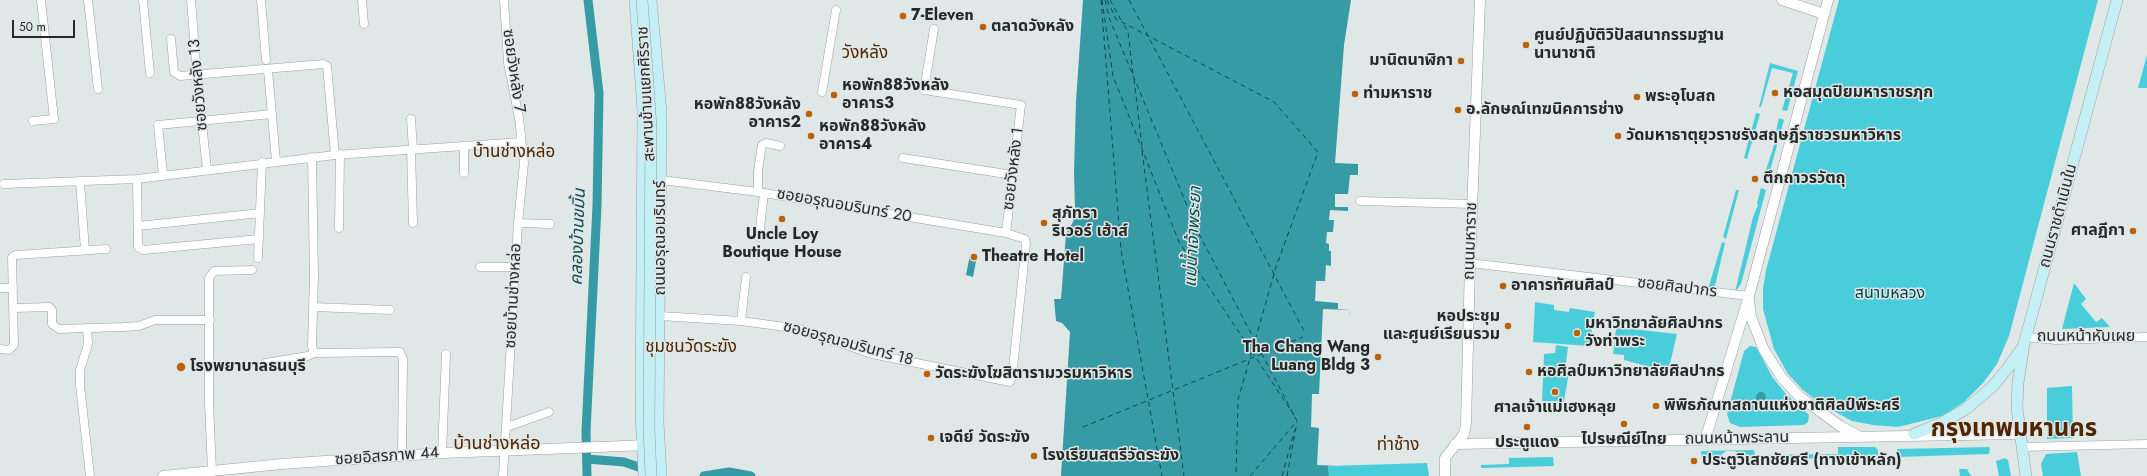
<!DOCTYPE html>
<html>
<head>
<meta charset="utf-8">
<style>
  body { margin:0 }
  #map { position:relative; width:2147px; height:476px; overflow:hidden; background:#e0e7e7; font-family:Jost,sans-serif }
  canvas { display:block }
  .scale { position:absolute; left:12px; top:20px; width:63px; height:18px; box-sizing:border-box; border:2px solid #272929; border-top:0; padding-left:5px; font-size:12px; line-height:14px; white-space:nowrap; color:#272929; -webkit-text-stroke:3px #e0e7e7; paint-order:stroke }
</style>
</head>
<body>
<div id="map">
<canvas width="2147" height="476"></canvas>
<div class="scale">50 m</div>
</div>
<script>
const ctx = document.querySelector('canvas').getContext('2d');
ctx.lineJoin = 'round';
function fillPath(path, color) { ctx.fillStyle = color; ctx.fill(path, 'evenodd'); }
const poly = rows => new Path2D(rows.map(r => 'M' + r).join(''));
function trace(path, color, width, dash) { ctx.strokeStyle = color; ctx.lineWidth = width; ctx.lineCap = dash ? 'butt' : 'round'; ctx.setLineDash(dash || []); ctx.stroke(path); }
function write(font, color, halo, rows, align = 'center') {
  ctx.font = font + ' Jost,"Noto Sans Thai",sans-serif'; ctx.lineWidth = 3; ctx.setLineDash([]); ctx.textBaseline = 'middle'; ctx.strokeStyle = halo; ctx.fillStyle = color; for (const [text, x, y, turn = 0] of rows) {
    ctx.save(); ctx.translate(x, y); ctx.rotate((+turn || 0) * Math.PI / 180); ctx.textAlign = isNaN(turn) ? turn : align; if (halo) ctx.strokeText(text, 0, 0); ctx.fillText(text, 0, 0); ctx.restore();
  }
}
const green = poly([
  [1839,0,2098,0,2009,336,1997,364,1983,383,1964,402,1942,416,1898,427,1873,425,1852,421,1821,404,1803,390,1788,374,1774,349,1763,309,1763,288,1766,270],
  [2147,55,2147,88,2138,88],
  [1770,63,1798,71,1787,111,1782,110,1793,73,1772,68,1761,107,1759,107],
  [1756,113,1760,114,1747,159,1744,158],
  [1779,118,1784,120,1770,171,1766,170,1775,142,1774,140],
  [1761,188,1766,190,1741,284,1735,292,1753,217,1758,205,1757,203],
  [1736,190,1739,190,1726,239,1723,237],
  [1722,242,1725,243,1714,290,1709,289,1709,286],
  [2074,283,2086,299,2081,304,2096,322,2102,318,2110,327,2062,329],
  [1535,302,1554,305,1554,310,1569,312,1570,308,1595,312,1589,346,1533,342],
  [1623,328,1677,334,1668,372,1624,360,1624,355,1613,354,1616,329],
  [1556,345,1568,347,1565,371,1569,372,1564,401,1542,401,1544,354,1555,353],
  [1750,346,1756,347,1773,378,1786,394,1809,415,1808,422,1804,425,1740,427,1730,423,1727,414,1744,351],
  [2072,386,2073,438,2047,439,2047,388],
  [1838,447,1875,447,1878,450,1878,457,1741,460,1740,456,1735,451,1726,451,1721,455,1721,461,1702,461,1701,451,1754,450,1755,455,1838,454],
  [1990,447,1989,454,1897,457,1897,449],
  [2077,452,2081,476,2043,476,2041,464,2046,454],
  [1553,457,1554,466,1481,468,1481,465,1509,464,1509,458],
  [2005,458,2008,460,2011,476,1999,476,1996,461],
  [1427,463,1429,476,1329,476,1328,466],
  [1959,469,1967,469,1971,476,1960,476]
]);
const water = poly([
  [1083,0,1351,0,1344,45,1335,163,1358,164,1358,175,1350,175,1348,194,1335,194,1335,207,1348,207,1348,211,1330,210,1329,220,1334,220,1333,232,1327,232,1326,243,1329,244,1329,251,1331,251,1331,266,1326,265,1325,281,1316,281,1315,301,1338,303,1338,309,1350,310,1342,371,1336,466,1328,466,1329,476,1061,476,1070,332,1062,323,1056,321,1054,299,1061,299,1066,234,1073,222,1075,208,1074,173,1076,101],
  [970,255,977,256,973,277,966,275],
  '1756 397a5 5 0 1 1 10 0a5 5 0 1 1-10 0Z'
]);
const pier = poly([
  [1323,309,1350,310,1344,371,1342,442,1338,466,1317,465,1319,428,1311,427,1312,394,1319,394]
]);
const canal = poly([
  [587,459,624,462,650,471],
  [587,476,586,431,597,206,599,93,588,0],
  [704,476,729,472,751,476]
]);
const ferry = poly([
  [1101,0,1121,250,1162,476],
  [1102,0,1113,76,1179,242,1294,415],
  [1105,0,1110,20,1198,232,1297,421,1250,476],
  [1107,0,1116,19,1274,102,1318,152,1276,267,1238,400,1236,476],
  [1110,0,1122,22],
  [1129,0,1304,331],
  [1124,25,1128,32,1133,74],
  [1134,79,1142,146],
  [1142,151,1184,476],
  [1083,427,1303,337],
  [1282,476,1295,429],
  [1287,476,1297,422]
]);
const minor = poly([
  [88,0,98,89],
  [143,0,150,73],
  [191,0,197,76,207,170],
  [261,0,266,60],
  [362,0,364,24],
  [934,29,924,90,1021,105,1006,233],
  [171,39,174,72,180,76,324,64,327,66,335,155],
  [268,70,276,161],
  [822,92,836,10],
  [411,119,413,149],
  [33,121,54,119,41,0],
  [464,146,464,173],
  [411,149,413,223],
  [312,157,314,277,312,346,314,353],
  [903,158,1013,175],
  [163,175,158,125,272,114],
  [137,179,138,247,143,250,259,239],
  [80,182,85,250],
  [4,184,137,179,335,155,521,142],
  [758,192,758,171,762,145,766,143,780,146],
  [1360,201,1473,204],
  [518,223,550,224],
  [138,226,260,213],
  [339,228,340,154],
  [759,237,764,193],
  [258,258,262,162],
  [1470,263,1749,296],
  [480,267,515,267],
  [0,288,13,288],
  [314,307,390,310],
  [14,308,49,307,52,310,52,324,59,329,123,327,139,326,155,320,210,320],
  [660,316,741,321,800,329,872,354,1010,382,1012,378,1026,243,1025,239,1006,233,758,192,661,180],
  [741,321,746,277],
  [87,328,88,344,80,370,80,385,90,476],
  [2026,337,2056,340,2147,337],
  [0,349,9,350,14,345,12,257,16,255,106,249],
  [266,363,308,356,314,353,400,352,403,359,402,456],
  [507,427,549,412],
  [2022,447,2147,444],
  [442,453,446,354],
  [212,471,209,403,209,278,214,271,252,270],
  [503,476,518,223,524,163,519,118,508,63,504,0]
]);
const tertiary = poly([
  [1782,0,1824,14],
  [1749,300,1751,317,1764,350,1782,378,1799,396,1840,426,1857,435],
  [1705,440,1749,296,1828,0],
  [1455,444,2020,434],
  [163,476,281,464,442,453,650,445],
  [1445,476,1445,458,1464,434,1466,424,1470,263,1480,0]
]);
const secondary = poly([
  [635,0,643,110,641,414,644,476],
  [651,0,661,112,658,422,661,476],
  [1914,434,1941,423,1966,409,1992,387,2008,368,2022,348],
  [2026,476,2017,408,2018,383,2024,344,2117,0]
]);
const secondaryBridge = poly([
  [642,0,651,127,649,428,651,476]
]);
const markers = [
  [903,16,4,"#bb6106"],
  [983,27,4,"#bb6106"],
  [1526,45,4,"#bb6106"],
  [1461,61,4,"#bb6106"],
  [1775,93,4,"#bb6106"],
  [1355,94,4,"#bb6106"],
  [834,95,4,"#bb6106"],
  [1637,97,4,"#bb6106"],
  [1458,110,4,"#bb6106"],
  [809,114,4,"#bb6106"],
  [811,136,4,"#bb6106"],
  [1618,136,4,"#bb6106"],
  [1755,179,4,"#bb6106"],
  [782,219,4,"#bb6106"],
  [1044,223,4,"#bb6106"],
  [2133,231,4,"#bb6106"],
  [974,257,4,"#bb6106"],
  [1503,286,4,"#bb6106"],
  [1508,326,4,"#bb6106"],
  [1577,333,4,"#bb6106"],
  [1378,357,4,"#bb6106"],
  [181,367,5,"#bb6106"],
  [1529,372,4,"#bb6106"],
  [927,374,4,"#bb6106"],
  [1555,392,4,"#bb6106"],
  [1656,406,4,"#bb6106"],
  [1624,424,4,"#bb6106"],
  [1527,427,4,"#bb6106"],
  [931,438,4,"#bb6106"],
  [1034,456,4,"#bb6106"],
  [1694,461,4,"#bb6106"]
];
const poiNames = [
  ["7-Eleven",911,16],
  ["ตลาดวังหลัง",991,27],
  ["ศูนย์ปฏิบัติวิปัสสนากรรมฐาน",1534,36],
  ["นานาชาติ",1534,54],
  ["มานิตนาฬิกา",1453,61,"right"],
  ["หอพัก88วังหลัง",842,86],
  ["อาคาร3",842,104],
  ["หอสมุดปิยมหาราชรฦก",1783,93],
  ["ท่ามหาราช",1363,94],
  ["พระอุโบสถ",1645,97],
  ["หอพัก88วังหลัง",801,105,"right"],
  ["อาคาร2",801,123,"right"],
  ["อ.ลักษณ์เทฆนิคการช่าง",1466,110],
  ["หอพัก88วังหลัง",819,127],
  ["อาคาร4",819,145],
  ["วัดมหาธาตุยุวราชรังสฤษฎิ์ราชวรมหาวิหาร",1626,136],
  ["ตึกถาวรวัตถุ",1763,179],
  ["สุภัทรา",1052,214],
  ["ริเวอร์ เฮ้าส์",1052,232],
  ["ศาลฏีกา",2125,231,"right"],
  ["Uncle Loy",782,235,"center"],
  ["Boutique House",782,253,"center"],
  ["Theatre Hotel",982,257],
  ["อาคารทัศนศิลป์",1511,286],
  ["หอประชุม",1500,317,"right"],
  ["และศูนย์เรียนรวม",1500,335,"right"],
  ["มหาวิทยาลัยศิลปากร",1585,324],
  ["วังท่าพระ",1585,342],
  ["Tha Chang Wang",1370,348,"right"],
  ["Luang Bldg 3",1370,366,"right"],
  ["โรงพยาบาลธนบุรี",190,367],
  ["หอศิลป์มหาวิทยาลัยศิลปากร",1537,372],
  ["วัดระฆังโฆสิตารามวรมหาวิหาร",935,374],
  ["พิพิธภัณฑสถานแห่งชาติศิลป์พีระศรี",1664,406],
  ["ศาลเจ้าแม่เฮงหลุย",1555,408,"center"],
  ["เจดีย์ วัดระฆัง",939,438],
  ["ไปรษณีย์ไทย",1624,440,"center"],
  ["ประตูแดง",1527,443,"center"],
  ["โรงเรียนสตรีวัดระฆัง",1042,456],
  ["ประตูวิเสทชัยศรี (ทางเข้าหลัก)",1702,461]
];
const streetNames = [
  ["ซอยวังหลัง 7",513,71,82],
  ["ซอยวังหลัง 13",199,85,-95],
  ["สะพานข้ามแยกศิริราช",647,94,-93],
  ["ซอยวังหลัง 1",1014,169,-83],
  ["ซอยอรุณอมรินทร์ 20",844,206,10],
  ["ถนนราชดำเนินใน",2059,216,-75],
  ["ถนนอรุณอมรินทร์",661,238,-90],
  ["ถนนมหาราช",1471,241,-88],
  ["ซอยศิลปากร",1677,288,7],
  ["ซอยบ้านช่างหล่อ",514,296,-87],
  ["ถนนหน้าหับเผย",2086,337],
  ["ซอยอรุณอมรินทร์ 18",848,344,15],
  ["ถนนหน้าพระลาน",1737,439,-1],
  ["ซอยอิสรภาพ 44",387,457,-4]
];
const parkNames = [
  ["สนามหลวง",1890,294]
];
const neighbourhoodNames = [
  ["วังหลัง",865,54],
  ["บ้านช่างหล่อ",514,153],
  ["ชุมชนวัดระฆัง",691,348],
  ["ท่าช้าง",1398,446]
];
const waterNames = [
  ["คลองบ้านขมิ้น",579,237,-88],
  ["แม่น้ำเจ้าพระยา",1194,237,-87]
];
const quarterNames = [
  ["บ้านช่างหล่อ",497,445]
];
const townNames = [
  ["กรุงเทพมหานคร",2014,430]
];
fillPath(green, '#4acdda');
fillPath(water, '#369ba5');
fillPath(pier, '#e0e7e7');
trace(canal, '#369ba5', 9);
trace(ferry, '#0e494f', 1, [5, 4]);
trace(minor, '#989f9f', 9);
trace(tertiary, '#989f9f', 11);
trace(secondary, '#989f9f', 12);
trace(minor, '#fff', 8);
trace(tertiary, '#fff', 10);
trace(secondary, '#c4eff4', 11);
trace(secondaryBridge, '#989f9f', 12, []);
trace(secondaryBridge, '#c4eff4', 11);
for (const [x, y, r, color] of markers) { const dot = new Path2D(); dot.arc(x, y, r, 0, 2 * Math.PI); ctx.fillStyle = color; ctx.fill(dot); trace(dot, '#e0e7e7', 1.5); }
write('bold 16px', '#272929', '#e0e7e7', poiNames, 'left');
write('16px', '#272929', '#e0e7e7', streetNames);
write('16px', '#004045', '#e0e7e7', parkNames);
write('17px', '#502500', '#e0e7e7', neighbourhoodNames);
write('italic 17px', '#0e494f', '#e0e7e7', waterNames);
write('18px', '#502500', '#e0e7e7', quarterNames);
write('bold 24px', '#502500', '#e0e7e7', townNames);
</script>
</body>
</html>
